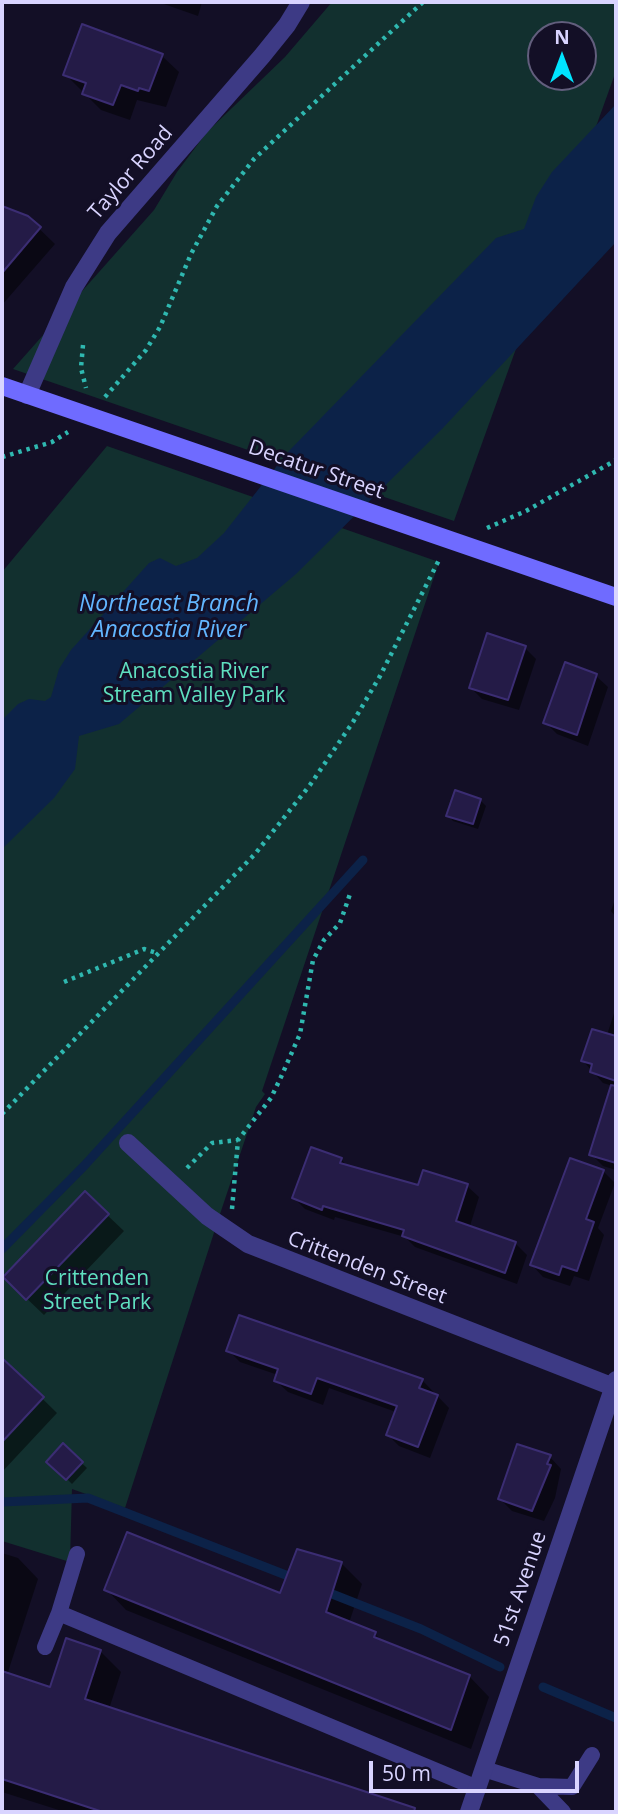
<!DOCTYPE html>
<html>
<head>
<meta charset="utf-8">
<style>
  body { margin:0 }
  #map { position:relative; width:618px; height:1814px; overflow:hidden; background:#130f26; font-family:"Open Sans",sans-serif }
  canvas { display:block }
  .frame { position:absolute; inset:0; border:4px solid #d9d4ff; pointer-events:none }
  .north { position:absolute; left:527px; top:21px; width:70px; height:70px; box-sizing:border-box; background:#130f26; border:2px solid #625e7d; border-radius:50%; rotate:0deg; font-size:19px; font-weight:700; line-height:28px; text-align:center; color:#d9d4ff }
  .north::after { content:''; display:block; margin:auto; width:24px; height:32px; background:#00e5ff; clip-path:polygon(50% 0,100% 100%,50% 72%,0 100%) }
  .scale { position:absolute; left:369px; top:1761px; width:210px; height:32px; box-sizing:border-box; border:4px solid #d9d4ff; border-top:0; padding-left:9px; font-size:21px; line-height:24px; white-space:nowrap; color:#d9d4ff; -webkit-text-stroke:5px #130f26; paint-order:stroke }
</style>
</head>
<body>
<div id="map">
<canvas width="618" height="1814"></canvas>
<div class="frame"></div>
<div class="north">N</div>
<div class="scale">50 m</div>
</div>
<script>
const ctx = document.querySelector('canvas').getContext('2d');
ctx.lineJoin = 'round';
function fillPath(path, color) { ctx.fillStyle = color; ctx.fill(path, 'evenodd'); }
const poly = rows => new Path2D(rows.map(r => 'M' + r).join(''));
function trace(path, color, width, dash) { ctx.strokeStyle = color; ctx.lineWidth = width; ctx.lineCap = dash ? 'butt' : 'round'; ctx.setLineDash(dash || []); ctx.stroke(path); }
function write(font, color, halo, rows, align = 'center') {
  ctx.font = font + ' "Open Sans",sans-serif'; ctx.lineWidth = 6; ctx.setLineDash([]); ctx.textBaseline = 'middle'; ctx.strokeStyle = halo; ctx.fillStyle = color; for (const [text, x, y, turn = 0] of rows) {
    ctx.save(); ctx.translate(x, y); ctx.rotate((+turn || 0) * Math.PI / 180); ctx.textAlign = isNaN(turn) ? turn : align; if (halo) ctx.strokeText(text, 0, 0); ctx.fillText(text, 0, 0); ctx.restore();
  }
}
const green = poly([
  [332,2,616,2,616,71,454,521,13,369,154,210,177,172,207,132,285,57],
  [541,35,583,35,583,77,541,77],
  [107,446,439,562,262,1091,265,1094,256,1107,222,1208,125,1508,72,1489,70,1562,2,1541,2,572]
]);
const water = poly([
  [616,104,616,242,442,429,296,574,119,724,79,736,75,769,54,798,2,849,2,720,18,704,29,699,45,701,51,697,59,669,71,650,149,563,160,558,176,566,197,558,224,533,287,453,496,238,524,229,536,197,552,172]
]);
const shadow = poly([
  [158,2,202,2,198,16],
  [162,56,179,72,166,107,137,100,130,120,101,110,65,74],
  [2,208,27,217,55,244,2,305],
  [525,648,536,659,519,710,482,699,471,688],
  [596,676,608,687,588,746,557,734,545,722],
  [480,800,486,806,478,829,453,821,448,815],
  [616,896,616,917,611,911],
  [616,1007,616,1087,603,1083,583,1061,607,1035],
  [616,1127,616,1170,603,1166,591,1154],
  [341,1159,349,1168,419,1188,467,1186,479,1197,470,1226,515,1243,527,1255,517,1284,415,1247,405,1237,335,1217,334,1220,305,1209,294,1198],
  [603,1171,615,1183,598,1228,604,1235,589,1281,574,1276,570,1286,543,1277,532,1265],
  [85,1194,124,1231,44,1315,22,1294],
  [228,1350,422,1380,449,1408,430,1458,399,1446,388,1435,396,1412,329,1388,323,1405,288,1392,276,1381,278,1375,240,1362],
  [2,1359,57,1413,2,1472],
  [63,1446,87,1468,72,1484,49,1461],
  [550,1457,561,1469,555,1498,544,1521,512,1511,500,1499],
  [2,1553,18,1558,38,1579,7,1675,51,1690,100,1651,121,1672,109,1709,422,1812,65,1812,2,1792],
  [341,1563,362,1584,349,1623,375,1634,385,1644,469,1676,489,1697,471,1749,126,1610,106,1589,281,1596]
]);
const stream = poly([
  [2,1249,84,1166,363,860],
  [2,1502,88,1498,296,1579],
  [322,1590,421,1629,500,1667],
  [543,1687,616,1718]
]);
const building = poly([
  [82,24,163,54,149,91,139,88,138,91,121,85,113,105,82,94,86,83,63,75,82,24],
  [2,206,28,216,41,227,2,273,2,206],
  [487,633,526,646,508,700,469,688,487,633],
  [565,662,597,674,577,735,543,723,565,662],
  [455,790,481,799,473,824,446,816,455,790],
  [592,1029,616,1036,616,1081,590,1072,592,1064,581,1061,592,1029],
  [611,1085,616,1086,616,1163,589,1155,611,1085],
  [311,1147,342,1158,340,1163,418,1185,423,1170,468,1184,456,1221,516,1242,505,1273,402,1236,404,1230,323,1206,322,1210,292,1198,311,1147],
  [570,1158,604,1170,586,1219,594,1222,577,1271,562,1266,559,1275,530,1265,570,1158],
  [85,1191,109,1214,26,1300,3,1277,85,1191],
  [239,1315,423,1379,419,1388,438,1395,418,1447,386,1435,397,1406,317,1378,311,1394,274,1381,278,1369,226,1351,239,1315],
  [2,1358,44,1397,2,1442,2,1358],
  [63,1443,83,1462,66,1480,46,1462,63,1443],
  [517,1444,551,1455,547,1464,551,1465,532,1511,498,1499,517,1444],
  [127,1532,280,1593,297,1549,342,1562,326,1612,376,1632,374,1637,470,1675,451,1730,104,1590,127,1532],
  [66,1638,101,1650,85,1699,415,1808,414,1812,103,1812,2,1779,2,1671,50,1687,66,1638]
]);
const path = poly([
  [83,345,81,368,86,388],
  [105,397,146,350,160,327,191,254,217,206,254,159,423,2],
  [2,457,52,442,68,432],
  [487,528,526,511,616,460],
  [64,982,144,949,157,953],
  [2,1114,255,854,310,785,353,722,380,676,439,560],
  [187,1168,212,1143,238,1140],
  [232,1209,238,1140,271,1098,281,1077,300,1034,313,960,324,940,340,923,350,894]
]);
const lane = poly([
  [77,1554,59,1613,477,1788],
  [45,1647,59,1613],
  [484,1769,538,1786,572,1787,592,1755],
  [538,1786,563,1812]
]);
const street = poly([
  [27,395,74,287,108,233,262,56,287,25,301,2],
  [128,1143,207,1216,248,1244,616,1388],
  [469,1812,616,1380]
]);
const secondary = poly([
  [2,386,616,597]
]);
const streetNames = [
  ["Taylor Road",131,173,-49],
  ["Decatur Street",316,470,19],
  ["Crittenden Street",367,1268,21],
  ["51st Avenue",521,1589,-71]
];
const parkNames = [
  ["Anacostia River",194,672],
  ["Stream Valley Park",194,696],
  ["Crittenden",97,1279],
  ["Street Park",97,1303]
];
const waterNames = [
  ["Northeast Branch",169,604],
  ["Anacostia River",169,630]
];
fillPath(green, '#12302f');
fillPath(water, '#0c2248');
fillPath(shadow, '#0007');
trace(stream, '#0c2248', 9);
fillPath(building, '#241b47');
trace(building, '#3b2d73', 2);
trace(path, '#2fb8b0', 4.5, [3.5, 5]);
trace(lane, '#3d3a85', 16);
trace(street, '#3d3a85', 18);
trace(secondary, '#6f6bff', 18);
write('21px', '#d9d4ff', '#130f26', streetNames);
write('21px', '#5fe0c0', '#130f26', parkNames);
write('italic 23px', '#62b6ff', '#130f26', waterNames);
</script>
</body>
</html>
